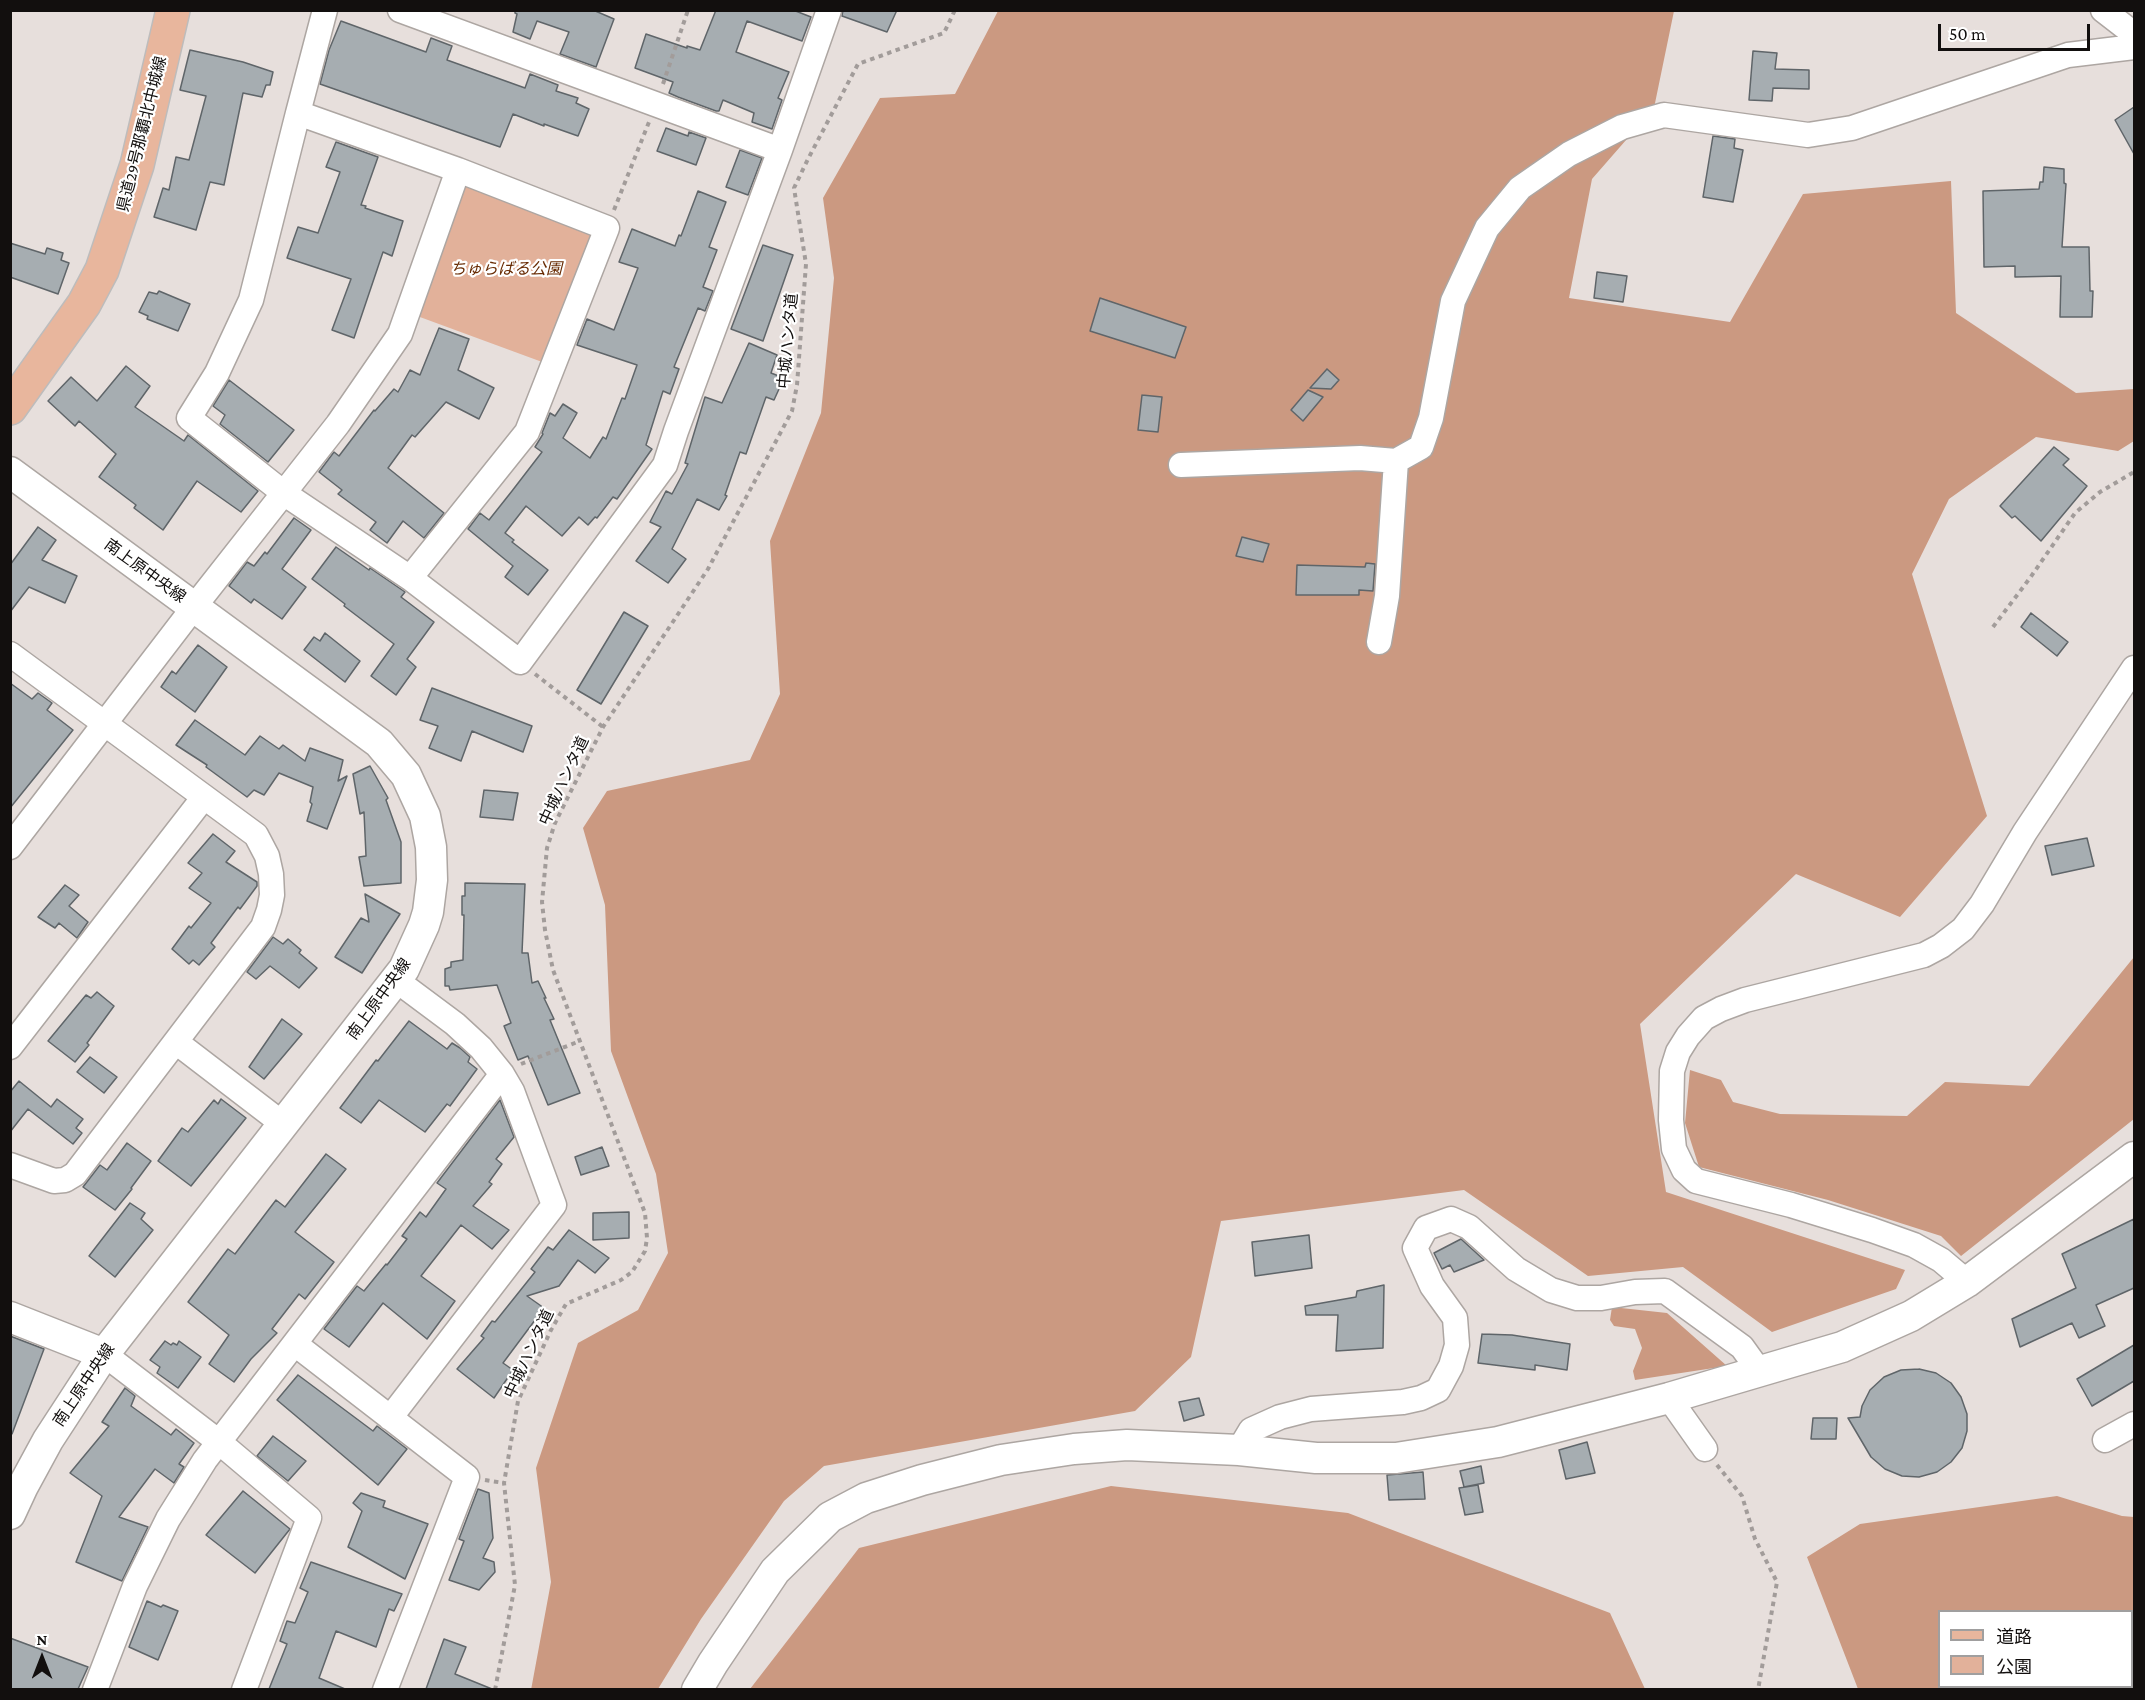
<!DOCTYPE html>
<html>
<head>
<meta charset="utf-8">
<style>
  body { margin:0 }
  #map { position:relative; width:2145px; height:1700px; overflow:hidden; background:#e7dfdc; font-family:"Crimson Pro","Noto Sans JP",serif }
  canvas { display:block }
  .frame { position:absolute; inset:0; border:12px solid #120f0e; pointer-events:none }
  .legend { position:absolute; left:1938px; top:1610px; width:195px; height:78px; box-sizing:border-box; background:#fff; border:2px solid #a09f9f; margin:0; padding:8px 10px; list-style:none; font-size:18px; color:#120f0e }
  .legend li { display:flex; align-items:center; gap:12px; height:30px }
  .legend b { width:30px; border:2px solid #a09f9f }
  .north { position:absolute; left:12px; top:1628px; width:60px; height:60px; -webkit-text-stroke:4px #fff; paint-order:stroke; rotate:0deg; font-size:16px; font-weight:700; line-height:24px; text-align:center; color:#120f0e }
  .north::after { content:''; display:block; margin:auto; width:21px; height:27px; background:#120f0e; clip-path:polygon(50% 0,100% 100%,50% 72%,0 100%) }
  .scale { position:absolute; left:1938px; top:24px; width:152px; height:27px; box-sizing:border-box; border:3px solid #120f0e; border-top:0; padding-left:8px; font-size:18px; line-height:21px; white-space:nowrap; color:#120f0e; -webkit-text-stroke:4px #fff; paint-order:stroke }
</style>
</head>
<body>
<div id="map">
<canvas width="2145" height="1700"></canvas>
<div class="frame"></div>
<ul class="legend">
<li><b style="height:8px;background:#e8b69d"></b>道路</li>
<li><b style="height:16px;background:#e2b19a"></b>公園</li>
</ul>
<div class="north">N</div>
<div class="scale">50 m</div>
</div>
<script>
const ctx = document.querySelector('canvas').getContext('2d');
ctx.lineJoin = 'round';
function fillPath(path, color) { ctx.fillStyle = color; ctx.fill(path, 'evenodd'); }
const poly = rows => new Path2D(rows.map(r => 'M' + r).join(''));
function trace(path, color, width, dash) { ctx.strokeStyle = color; ctx.lineWidth = width; ctx.lineCap = dash ? 'butt' : 'round'; ctx.setLineDash(dash || []); ctx.stroke(path); }
function write(font, color, halo, rows, align = 'center') {
  ctx.font = font + ' "Crimson Pro","Noto Sans JP",serif'; ctx.lineWidth = 4.5; ctx.setLineDash([]); ctx.textBaseline = 'middle'; ctx.strokeStyle = halo; ctx.fillStyle = color; for (const [text, x, y, turn = 0] of rows) {
    ctx.save(); ctx.translate(x, y); ctx.rotate((+turn || 0) * Math.PI / 180); ctx.textAlign = isNaN(turn) ? turn : align; if (halo) ctx.strokeText(text, 0, 0); ctx.fillText(text, 0, 0); ctx.restore();
  }
}
const green = poly([
  [458,170,607,228,553,366,409,313]
]);
const forest = poly([
  [998,11,1674,11,1654,108,1592,179,1569,298,1730,322,1803,194,1951,181,1956,313,2076,393,2134,389,2134,441,2118,451,2036,437,1949,499,1912,574,1987,816,1900,917,1796,874,1640,1024,1666,1192,1905,1270,1896,1289,1772,1332,1683,1267,1588,1276,1464,1190,1221,1221,1191,1357,1135,1411,824,1466,784,1501,701,1619,658,1689,531,1690,551,1582,536,1468,578,1343,638,1310,668,1253,656,1174,611,1051,605,905,583,828,607,791,750,760,780,694,770,541,821,413,834,278,823,198,880,98,955,94],
  [2134,957,2134,1119,1961,1256,1941,1236,1828,1200,1699,1167,1685,1123,1690,1070,1721,1080,1733,1102,1780,1114,1907,1116,1945,1082,2029,1086],
  [1612,1307,1667,1313,1727,1366,1635,1380,1633,1371,1642,1348,1635,1329,1614,1326,1610,1320],
  [1111,1486,1348,1513,1610,1613,1645,1689,750,1689,859,1548],
  [2057,1496,2122,1516,2134,1517,2134,1689,1858,1689,1807,1557,1860,1524],
  [1940,1612,2132,1612,2132,1686,1940,1686]
]);
const building = poly([
  [515,10,593,10,614,19,596,67,560,54,569,32,537,21,530,39,513,32,517,14,515,13,515,10],
  [716,10,793,10,811,17,802,41,747,21,736,52,789,72,778,98,782,100,772,129,752,122,754,113,723,100,719,111,716,111,678,97,669,93,673,82,635,68,646,34,687,48,687,46,700,50,716,10],
  [843,10,897,10,887,32,842,16,843,10],
  [341,21,426,52,431,38,452,46,447,60,525,88,530,74,558,85,556,91,578,98,576,103,589,109,578,136,544,124,544,126,513,114,500,147,320,84,329,50,341,21],
  [190,50,243,62,273,72,270,85,266,85,262,97,243,93,224,185,210,182,196,230,154,217,163,188,169,190,176,157,189,160,206,96,180,90,190,50],
  [1753,51,1777,53,1775,69,1809,70,1809,89,1773,88,1772,101,1749,100,1753,51],
  [2134,107,2134,154,2115,120,2134,107],
  [666,128,688,136,689,132,706,138,696,165,657,151,666,128],
  [1713,136,1735,139,1734,148,1743,150,1733,202,1703,197,1713,136],
  [336,142,378,157,361,205,366,206,365,208,403,221,392,256,383,252,354,338,332,330,351,279,287,258,298,227,318,233,340,172,326,167,336,142],
  [740,150,762,158,748,195,726,187,740,150],
  [2044,167,2064,169,2064,183,2066,184,2062,247,2089,247,2090,291,2093,291,2092,317,2060,317,2061,276,2015,277,2015,266,1984,267,1983,191,2039,189,2040,182,2043,182,2044,167],
  [698,191,726,202,709,247,717,250,703,287,713,291,705,311,698,308,674,367,679,369,670,394,663,391,646,445,652,449,617,499,613,497,597,518,595,517,588,525,579,517,562,536,526,506,505,533,514,540,512,542,548,570,528,595,505,577,513,566,468,529,480,513,489,520,512,491,542,452,535,447,543,434,542,433,550,413,555,416,563,404,577,413,563,438,590,458,603,437,606,439,622,398,625,399,637,365,577,345,587,319,614,330,638,268,619,262,632,229,675,246,679,235,681,236,698,191],
  [10,243,45,254,47,248,63,253,61,260,69,263,58,294,10,277,10,243],
  [763,245,793,255,763,341,731,329,763,245],
  [1597,272,1627,276,1623,302,1594,298,1597,272],
  [159,291,190,304,178,331,147,319,148,316,139,312,149,292,157,294,159,291],
  [1100,298,1186,327,1175,358,1090,331,1100,298],
  [439,328,469,339,458,370,494,388,479,419,446,402,415,437,412,435,388,468,444,513,424,538,403,521,387,543,370,530,376,522,338,494,342,490,319,472,334,452,339,456,374,410,375,411,394,389,398,392,410,370,420,375,439,328],
  [749,343,777,355,771,373,784,378,774,400,766,397,746,454,740,452,725,495,727,496,719,510,697,499,672,549,686,559,668,583,636,561,661,527,650,522,666,491,672,494,688,464,685,463,705,397,722,403,749,343],
  [126,366,150,386,135,407,184,441,188,435,258,491,241,512,197,481,163,530,134,508,136,505,99,477,116,454,79,421,75,426,48,401,71,377,97,401,126,366],
  [1327,369,1339,380,1331,389,1310,388,1327,369],
  [229,380,294,430,268,462,220,424,225,415,213,406,229,380],
  [1308,390,1323,397,1303,421,1291,410,1308,390],
  [1142,395,1162,397,1158,432,1138,430,1142,395],
  [2054,447,2069,459,2063,465,2087,486,2041,541,2015,516,2012,518,2000,506,2054,447],
  [294,518,311,530,282,569,306,587,282,619,254,599,251,603,229,586,247,562,254,566,265,552,267,554,294,518],
  [38,527,56,540,42,560,77,576,65,603,29,587,10,612,10,565,38,527],
  [1242,537,1269,544,1263,562,1236,556,1242,537],
  [336,547,369,570,370,568,405,592,401,597,434,622,407,659,416,667,396,695,371,676,394,644,344,606,345,604,312,579,336,547],
  [1366,563,1375,564,1373,591,1359,590,1359,595,1296,595,1297,565,1365,567,1366,563],
  [624,612,648,626,601,704,577,690,624,612],
  [2031,613,2068,642,2057,656,2021,627,2031,613],
  [325,633,360,661,345,682,304,650,314,637,320,641,325,633],
  [198,645,227,667,195,712,161,687,172,671,176,674,198,645],
  [10,683,32,699,38,693,52,703,47,710,73,730,10,808,10,683],
  [432,688,532,726,523,752,472,731,461,761,429,748,438,726,420,720,432,688],
  [195,720,245,755,260,736,279,749,283,745,305,761,310,748,343,760,338,781,347,776,327,829,307,821,312,804,310,802,313,787,279,773,264,795,254,790,247,797,206,767,207,765,176,745,195,720],
  [370,766,388,798,386,800,401,842,401,883,364,886,359,857,366,856,364,812,360,814,353,774,370,766],
  [484,790,518,793,513,820,480,817,484,790],
  [213,834,235,851,226,862,257,882,257,886,240,909,238,907,211,943,215,947,199,965,193,960,189,964,172,949,189,926,191,928,211,903,189,888,202,873,188,863,213,834],
  [2087,838,2094,866,2052,875,2045,846,2087,838],
  [465,883,525,884,522,953,528,953,532,983,538,981,546,998,544,998,554,1019,550,1020,580,1093,548,1105,528,1056,518,1060,504,1026,511,1023,497,985,450,990,449,986,445,986,445,969,451,967,451,962,463,960,464,915,462,915,462,896,465,896,465,883],
  [65,885,79,895,69,906,88,922,77,938,59,923,55,928,38,917,65,885],
  [365,894,400,914,362,973,335,957,361,918,369,922,365,894],
  [273,937,283,944,288,939,301,950,299,953,317,968,299,988,270,966,256,979,247,972,273,937],
  [97,992,114,1006,87,1043,89,1045,75,1062,48,1041,86,995,91,998,97,992],
  [282,1019,302,1034,264,1079,249,1067,282,1019],
  [409,1021,447,1049,452,1043,460,1048,470,1057,468,1062,477,1069,450,1106,447,1104,425,1132,379,1100,361,1123,340,1108,376,1060,378,1061,409,1021],
  [90,1057,117,1077,104,1093,77,1072,90,1057],
  [19,1081,51,1107,57,1099,83,1119,76,1128,82,1133,73,1144,28,1109,10,1132,10,1092,19,1081],
  [221,1099,246,1118,191,1186,158,1161,182,1128,188,1132,214,1100,218,1104,221,1099],
  [500,1100,514,1137,496,1159,502,1164,489,1182,492,1184,473,1206,509,1230,492,1249,461,1225,421,1276,455,1301,427,1339,383,1303,349,1347,324,1329,357,1286,364,1291,386,1264,387,1265,407,1239,402,1236,420,1212,426,1217,446,1189,437,1183,500,1100],
  [127,1143,151,1161,131,1188,132,1189,115,1210,83,1187,100,1165,107,1170,127,1143],
  [602,1147,609,1166,581,1175,575,1157,602,1147],
  [326,1154,346,1169,295,1232,334,1262,305,1299,299,1294,272,1329,277,1333,251,1359,234,1382,209,1364,229,1335,188,1302,228,1249,235,1254,276,1200,285,1207,326,1154],
  [130,1203,145,1213,141,1219,153,1230,115,1277,89,1256,130,1203],
  [629,1212,629,1238,593,1240,593,1213,629,1212],
  [2134,1219,2134,1288,2096,1305,2105,1326,2079,1338,2072,1323,2020,1347,2012,1319,2076,1288,2062,1254,2134,1219],
  [569,1230,609,1258,595,1273,578,1260,559,1286,527,1296,544,1308,503,1363,513,1370,494,1398,457,1369,484,1338,481,1336,492,1321,495,1322,535,1272,531,1269,548,1247,553,1250,569,1230],
  [1309,1235,1312,1268,1255,1276,1252,1242,1309,1235],
  [1461,1239,1484,1260,1454,1272,1450,1265,1442,1269,1434,1253,1461,1239],
  [1384,1285,1383,1348,1336,1351,1338,1315,1306,1315,1305,1306,1356,1297,1357,1291,1384,1285],
  [1482,1334,1512,1335,1570,1344,1567,1370,1535,1365,1535,1370,1478,1363,1482,1334],
  [10,1336,44,1349,12,1434,10,1434,10,1336],
  [165,1341,171,1345,173,1343,177,1345,179,1341,201,1357,178,1388,157,1373,160,1367,150,1360,165,1341],
  [2134,1345,2134,1381,2092,1406,2077,1379,2134,1345],
  [1919,1369,1936,1373,1951,1383,1961,1397,1967,1414,1967,1431,1962,1448,1951,1462,1937,1472,1919,1477,1902,1476,1885,1469,1871,1457,1848,1418,1860,1417,1862,1406,1870,1390,1884,1377,1901,1370,1919,1369],
  [298,1375,373,1431,377,1426,407,1449,378,1485,277,1400,298,1375],
  [125,1388,135,1396,131,1406,171,1435,176,1429,194,1443,179,1464,184,1467,174,1483,155,1469,119,1517,148,1527,122,1581,76,1562,102,1496,70,1473,109,1426,102,1422,125,1388],
  [1199,1398,1204,1415,1184,1421,1179,1402,1199,1398],
  [1813,1418,1837,1418,1836,1439,1811,1439,1813,1418],
  [273,1436,306,1461,288,1481,257,1456,273,1436],
  [1587,1442,1595,1473,1566,1479,1559,1450,1587,1442],
  [1481,1466,1484,1483,1464,1487,1460,1471,1481,1466],
  [1423,1472,1425,1499,1389,1500,1387,1475,1423,1472],
  [1478,1485,1483,1512,1465,1515,1459,1488,1478,1485],
  [478,1489,489,1493,493,1538,483,1558,494,1562,495,1572,479,1590,449,1580,464,1541,459,1539,478,1489],
  [243,1491,290,1529,255,1573,206,1535,243,1491],
  [361,1493,385,1501,383,1507,428,1524,405,1579,348,1547,362,1511,353,1503,361,1493],
  [311,1562,402,1594,394,1611,389,1609,376,1647,336,1631,319,1678,345,1689,269,1689,287,1644,280,1641,287,1621,295,1623,308,1592,300,1588,311,1562],
  [147,1601,161,1607,163,1605,178,1611,158,1660,129,1647,147,1601],
  [10,1638,88,1667,78,1689,10,1689,10,1638],
  [444,1639,466,1647,455,1674,492,1689,426,1689,444,1639]
]);
const path = poly([
  [663,84,688,10],
  [614,210,649,122],
  [1993,627,2030,578,2075,513,2100,492,2134,472],
  [535,674,603,727],
  [521,1064,580,1041],
  [1717,1465,1742,1496,1755,1539,1777,1582,1758,1690],
  [485,1480,504,1483],
  [495,1690,515,1585,504,1483,518,1401,551,1330,566,1304,621,1280,632,1272,645,1251,647,1238,645,1213,553,970,545,930,542,902,547,848,555,823,603,727,708,569,792,411,797,385,806,264,794,188,808,159,858,64,944,33,955,10]
]);
const minor = poly([
  [325,10,298,113,458,170,607,228,527,432,410,578],
  [400,10,780,150,829,10],
  [2103,10,2134,34],
  [298,113,251,300,217,373,189,418,285,494,410,578,520,662,665,465,676,431,780,150],
  [1181,465,1360,458,1396,461,1421,447,1431,418,1453,301,1487,228,1520,188,1569,154,1622,127,1664,115,1808,135,1852,128,2068,55,2134,47],
  [1379,642,1387,596,1396,461],
  [10,654,256,835,267,856,271,874,272,895,269,910,263,927,75,1174,65,1180,54,1181,10,1165],
  [10,847,194,607,338,424,400,334,458,170],
  [176,1042,283,1124],
  [10,1047,204,797],
  [1967,1282,1941,1260,1914,1245,1872,1230,1791,1205,1696,1181,1684,1170,1674,1149,1671,1120,1672,1071,1678,1052,1688,1036,1704,1018,1721,1009,1745,1000,1924,955,1941,946,1963,929,1982,904,2025,832,2134,668],
  [295,1344,467,1477,385,1690],
  [104,1354,219,1442,309,1518,244,1690],
  [1669,1398,1705,1449],
  [390,1418,554,1205,512,1091,502,1074,481,1048,455,1024,396,980],
  [2105,1440,2134,1424],
  [1239,1450,1251,1430,1280,1417,1311,1409,1403,1402,1421,1398,1438,1390,1451,1366,1457,1345,1455,1318,1432,1286,1415,1248,1426,1228,1451,1219,1469,1227,1516,1269,1551,1290,1577,1298,1601,1298,1635,1292,1665,1291,1742,1347,1760,1372],
  [95,1690,135,1586,168,1519,205,1460,502,1074]
]);
const tertiary = poly([
  [10,472,379,743,406,775,425,816,431,847,432,880,428,912,424,925,404,969,104,1354,48,1440,23,1486,10,1514],
  [10,1317,104,1354],
  [697,1690,713,1663,775,1571,830,1517,866,1498,922,1480,1001,1460,1074,1449,1127,1445,1239,1450,1316,1458,1396,1458,1498,1442,1669,1398,1842,1347,1911,1316,1967,1282,2134,1157]
]);
const primary = poly([
  [10,408,84,304,102,270,137,165,173,10]
]);
const streetNames = [
  ["県道29号那覇北中城線",142,134,-76],
  ["中城ハンタ道",788,341,-85],
  ["南上原中央線",145,571,36],
  ["中城ハンタ道",564,781,-65],
  ["南上原中央線",379,999,-54],
  ["中城ハンタ道",529,1354,-65],
  ["南上原中央線",84,1385,-56]
];
const parkNames = [
  ["ちゅらばる公園",506,269]
];
fillPath(green, '#e2b19a');
fillPath(forest, '#cb9981');
fillPath(building, '#a6adb1');
trace(building, '#5f6569', 1.5);
trace(minor, '#ada6a2', 27);
trace(tertiary, '#ada6a2', 33);
trace(primary, '#bdbcbc', 36);
trace(path, '#a29c9a', 4, [4.5, 4.5]);
trace(minor, '#fff', 24);
trace(tertiary, '#fff', 30);
trace(primary, '#e8b69d', 33);
write('16px', '#120f0e', '#fff', streetNames);
write('italic 16px', '#682b03', '#fff', parkNames);
</script>
</body>
</html>
